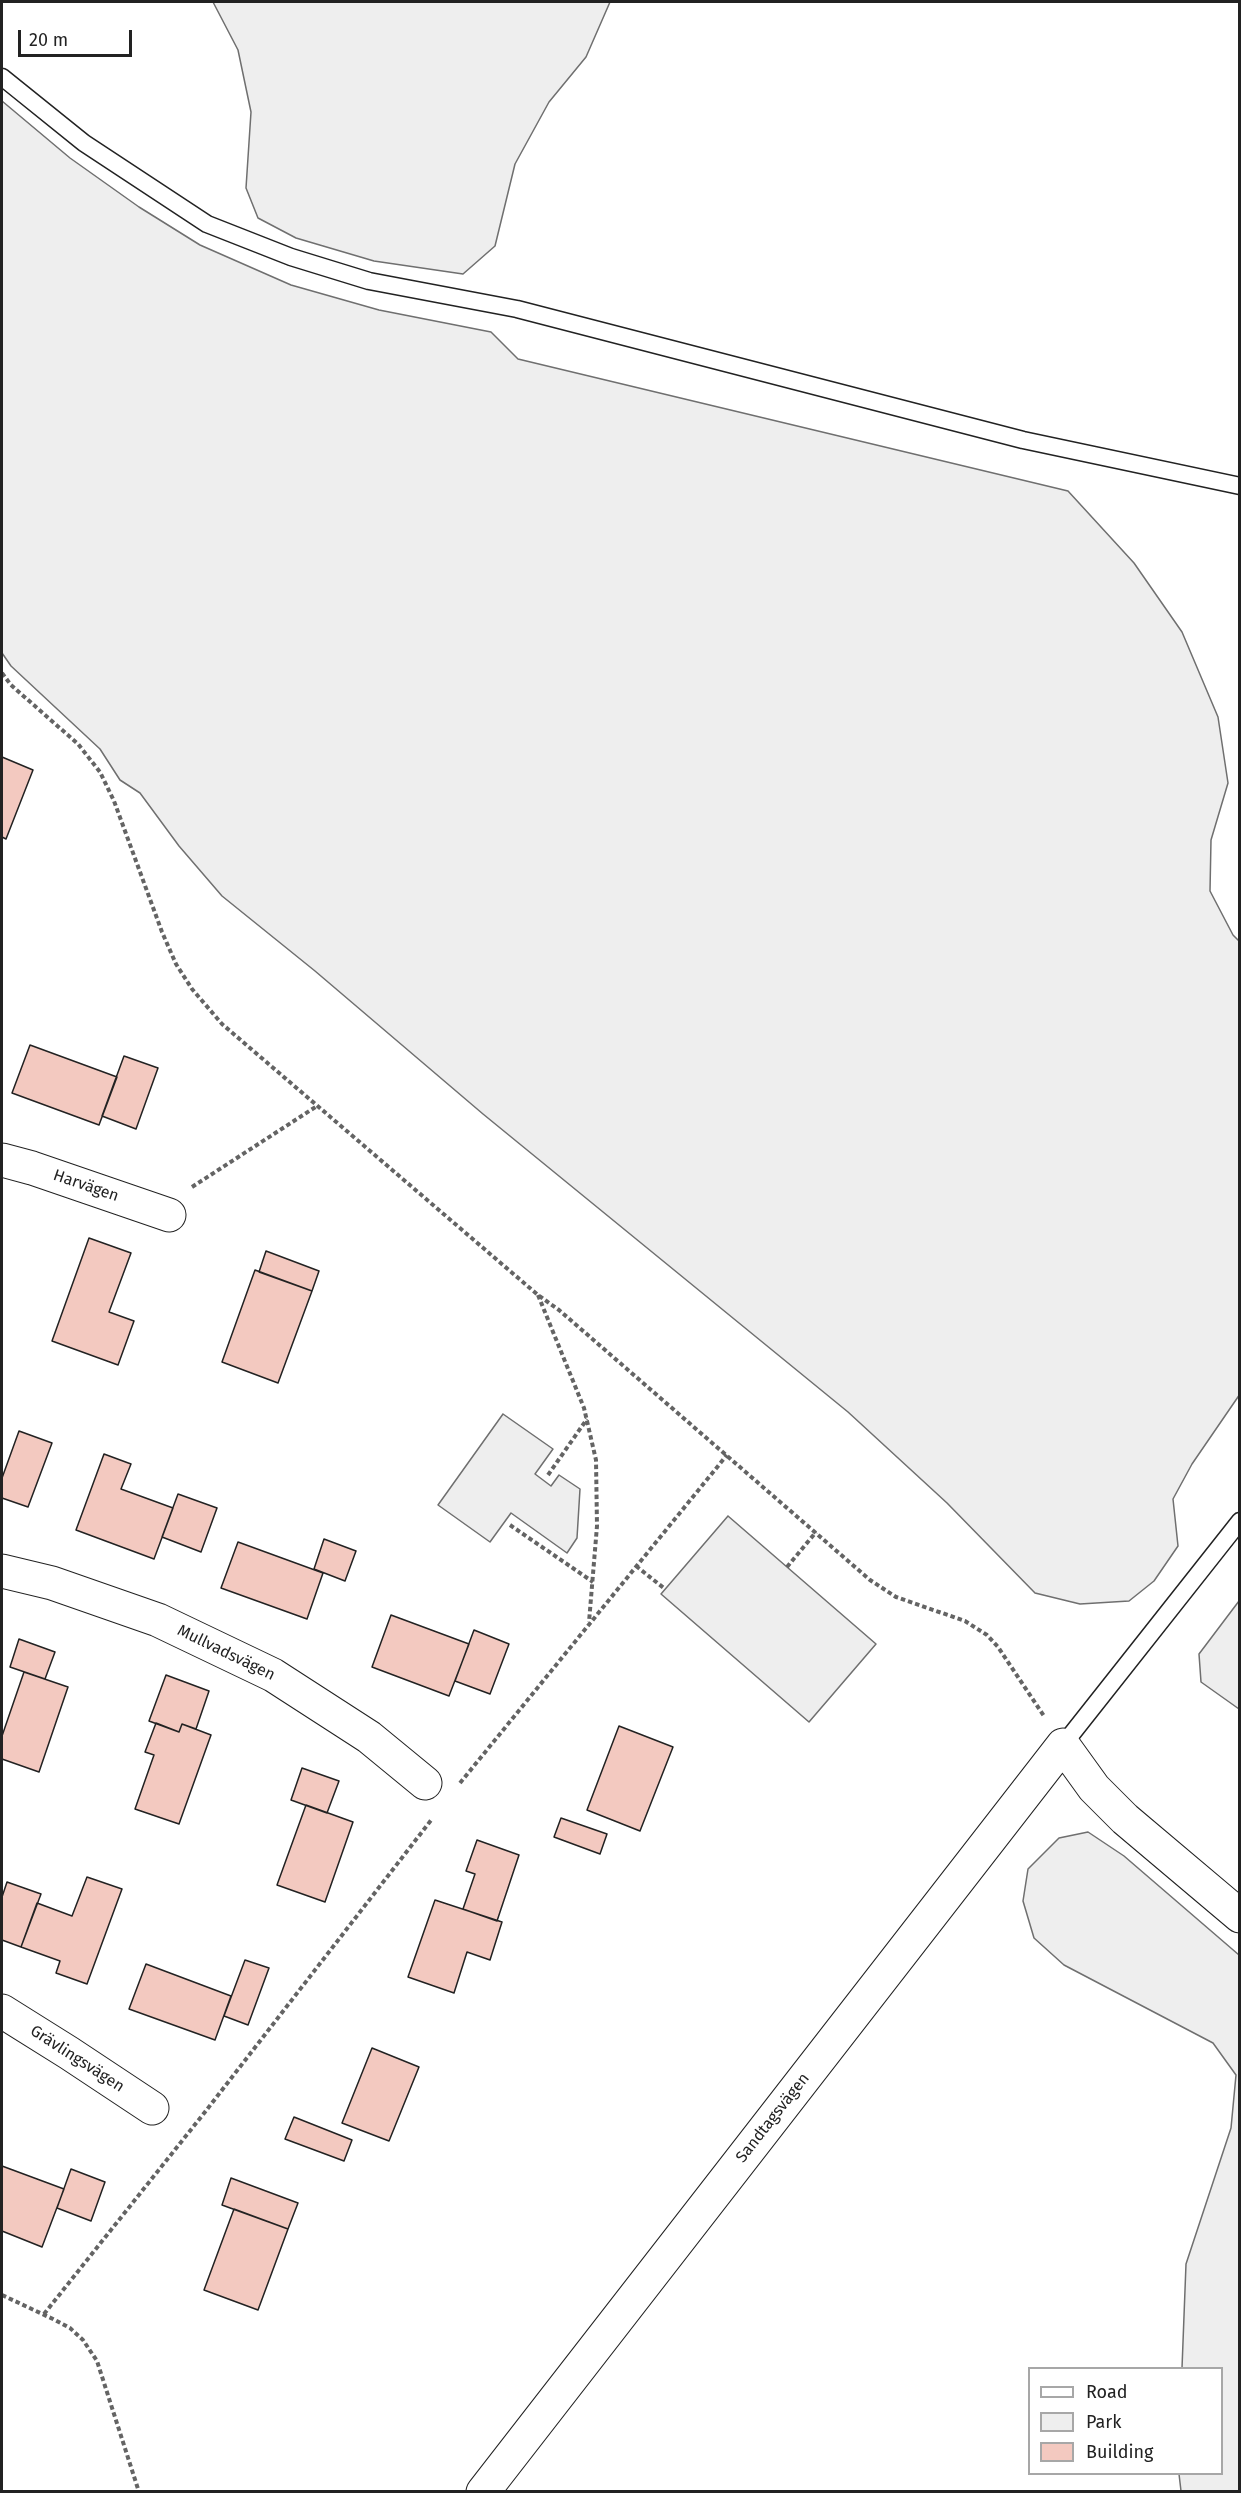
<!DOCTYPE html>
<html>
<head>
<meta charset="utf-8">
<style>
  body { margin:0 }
  #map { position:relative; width:1241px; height:2493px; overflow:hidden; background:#fff; font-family:"Fira Sans",sans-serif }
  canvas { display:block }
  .frame { position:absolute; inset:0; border:3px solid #222; pointer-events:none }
  .legend { position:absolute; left:1028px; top:2367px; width:195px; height:108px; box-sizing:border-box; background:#fff; border:2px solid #a7a7a7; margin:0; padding:8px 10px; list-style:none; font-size:18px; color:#222 }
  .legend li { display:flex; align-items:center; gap:12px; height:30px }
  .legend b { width:30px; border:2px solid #a7a7a7 }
  .scale { position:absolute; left:18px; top:30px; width:114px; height:27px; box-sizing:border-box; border:3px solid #222; border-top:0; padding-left:8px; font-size:18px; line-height:21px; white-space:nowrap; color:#222; -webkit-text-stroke:4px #fff; paint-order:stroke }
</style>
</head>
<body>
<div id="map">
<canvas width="1241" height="2493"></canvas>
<div class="frame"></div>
<ul class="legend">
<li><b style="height:8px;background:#fff"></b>Road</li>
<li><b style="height:16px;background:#eee"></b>Park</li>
<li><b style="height:16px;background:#f3c9c0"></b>Building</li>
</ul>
<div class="scale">20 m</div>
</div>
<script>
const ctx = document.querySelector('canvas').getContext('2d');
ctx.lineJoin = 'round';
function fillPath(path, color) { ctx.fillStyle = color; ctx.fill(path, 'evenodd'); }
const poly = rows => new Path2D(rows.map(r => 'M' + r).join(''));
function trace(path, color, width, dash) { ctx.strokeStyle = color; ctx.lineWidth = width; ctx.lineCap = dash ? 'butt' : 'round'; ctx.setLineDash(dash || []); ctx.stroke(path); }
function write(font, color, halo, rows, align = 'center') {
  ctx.font = font + ' "Fira Sans",sans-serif'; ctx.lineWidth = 4.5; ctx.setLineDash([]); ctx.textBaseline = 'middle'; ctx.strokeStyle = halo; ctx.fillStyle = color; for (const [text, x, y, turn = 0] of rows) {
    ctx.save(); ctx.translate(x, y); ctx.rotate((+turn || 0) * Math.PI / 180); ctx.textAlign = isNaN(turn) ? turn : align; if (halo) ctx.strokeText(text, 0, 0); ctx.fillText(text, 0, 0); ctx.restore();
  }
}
const green = poly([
  [213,2,610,2,586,57,549,102,515,164,495,246,463,274,374,261,296,238,258,218,246,188,251,112,238,50,213,2],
  [2,101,70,158,139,207,200,245,291,285,379,310,491,332,518,359,1068,491,1134,563,1182,632,1218,717,1228,783,1211,840,1210,891,1233,935,1239,941,1240,1394,1192,1464,1173,1499,1178,1546,1154,1581,1129,1601,1080,1604,1035,1593,947,1503,848,1412,483,1114,315,971,222,896,179,846,140,793,120,780,100,749,11,666,2,653,2,101],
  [503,1414,553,1449,535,1474,551,1486,559,1475,580,1489,577,1538,567,1553,511,1513,490,1542,438,1505,503,1414],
  [728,1516,876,1644,809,1722,661,1594,728,1516],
  [1239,1601,1239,1709,1201,1682,1199,1654,1239,1601],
  [1088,1832,1124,1856,1239,1955,1239,2491,1181,2491,1179,2474,1222,2474,1222,2368,1182,2368,1186,2264,1231,2128,1236,2075,1213,2043,1064,1965,1034,1938,1023,1901,1028,1869,1059,1838,1088,1832]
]);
const building = poly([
  [2,757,33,770,6,839,2,837,2,757],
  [30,1045,117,1077,99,1125,12,1093,30,1045],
  [124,1056,158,1068,136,1129,102,1116,124,1056],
  [89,1238,131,1253,109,1312,134,1321,118,1365,52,1341,89,1238],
  [266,1251,319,1271,312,1291,259,1272,266,1251],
  [255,1270,312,1291,278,1383,222,1362,255,1270],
  [19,1431,52,1443,28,1507,2,1498,2,1478,19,1431],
  [104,1454,131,1464,121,1489,173,1508,154,1559,76,1530,104,1454],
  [178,1494,217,1508,201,1552,162,1537,178,1494],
  [324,1539,356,1551,345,1581,314,1569,324,1539],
  [238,1542,323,1573,307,1619,221,1588,238,1542],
  [391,1615,469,1644,449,1696,372,1667,391,1615],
  [474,1630,509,1644,490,1694,455,1681,474,1630],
  [19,1639,55,1652,45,1679,10,1667,19,1639],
  [24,1672,68,1687,39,1772,2,1759,2,1736,24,1672],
  [166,1675,209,1691,196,1729,182,1724,179,1732,149,1721,166,1675],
  [156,1723,179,1732,182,1724,211,1735,179,1824,135,1809,154,1755,145,1752,156,1723],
  [619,1726,673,1747,640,1831,587,1810,619,1726],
  [302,1768,339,1781,327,1813,291,1800,302,1768],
  [306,1805,353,1822,325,1902,277,1885,306,1805],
  [561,1818,607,1834,600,1854,554,1837,561,1818],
  [477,1840,519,1855,497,1921,463,1909,475,1874,466,1871,477,1840],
  [87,1877,122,1889,87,1984,56,1973,60,1961,21,1947,37,1903,72,1916,87,1877],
  [7,1882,41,1894,21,1947,2,1940,2,1897,7,1882],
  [435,1900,502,1922,490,1960,467,1952,454,1993,408,1977,435,1900],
  [245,1960,269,1968,248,2025,224,2016,245,1960],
  [146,1964,231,1996,215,2040,129,2009,146,1964],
  [372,2048,419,2067,389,2141,342,2123,372,2048],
  [294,2117,352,2140,344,2161,285,2139,294,2117],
  [2,2166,64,2189,42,2247,2,2231,2,2166],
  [71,2169,105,2182,91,2221,57,2208,71,2169],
  [231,2178,298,2203,288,2229,222,2205,231,2178],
  [234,2209,288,2229,258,2310,204,2290,234,2209]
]);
const path = poly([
  [2,673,11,685,78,744,100,772,114,801,162,932,176,964,192,989,222,1024,538,1295,559,1310,870,1580,896,1597,965,1621,987,1635,998,1647,1044,1716],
  [192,1187,317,1106],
  [538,1295,584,1408,596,1460,597,1526,589,1622],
  [548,1475,587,1419],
  [510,1525,593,1582],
  [636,1566,665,1589],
  [787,1567,816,1532],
  [460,1783,727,1455],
  [2,2295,53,2319,70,2328,83,2340,97,2361,139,2492],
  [44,2314,205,2112,432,1819]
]);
const service = poly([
  [2,77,84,143,207,224,291,257,369,281,517,309,1023,440,1240,486],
  [1063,1745,1240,1521]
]);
const minor = poly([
  [2,1160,32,1168,169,1215],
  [2,1571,52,1583,158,1620,273,1675,369,1737,425,1783],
  [2,2011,69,2053,152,2108],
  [483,2492,1063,1745,1094,1788,1125,1819,1240,1916]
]);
const streetNames = [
  ["Harvägen",86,1186,19],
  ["Mullvadsvägen",226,1653,26],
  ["Grävlingsvägen",77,2059,33],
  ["Sandtagsvägen",773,2118,-52]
];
fillPath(green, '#eee');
trace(green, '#6f6f6f', 1.5);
fillPath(building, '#f3c9c0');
trace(building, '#222', 1.5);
trace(service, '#222', 19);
trace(minor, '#222', 35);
trace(path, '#646464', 4, [4.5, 3]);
trace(service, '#fff', 16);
trace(minor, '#fff', 33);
write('16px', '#222', '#fff', streetNames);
</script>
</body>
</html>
